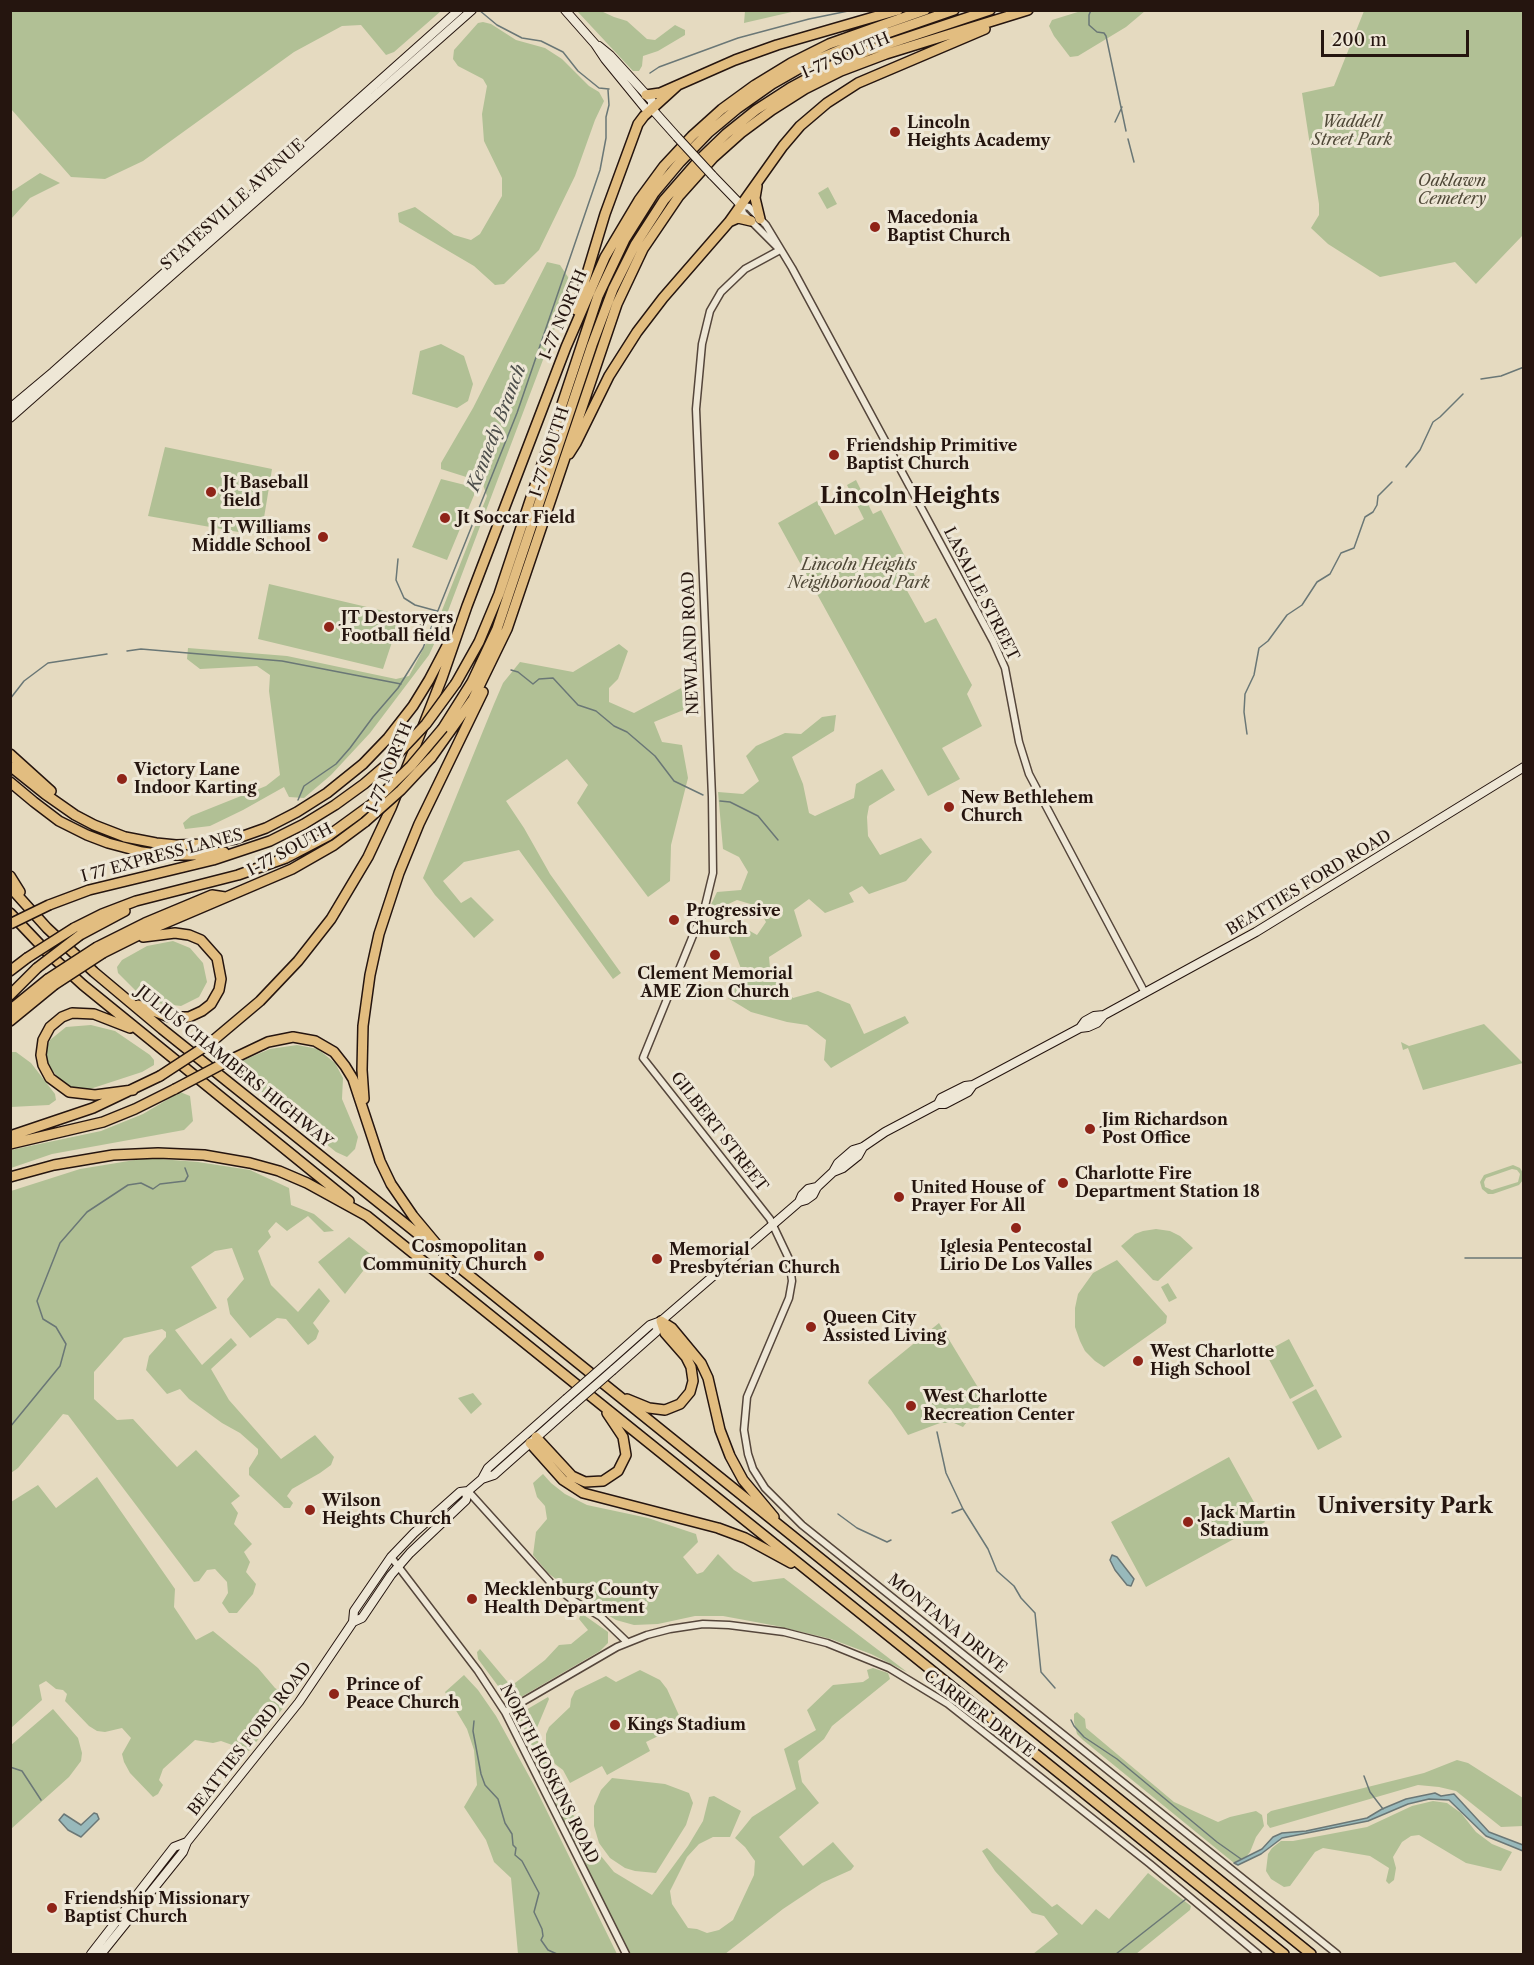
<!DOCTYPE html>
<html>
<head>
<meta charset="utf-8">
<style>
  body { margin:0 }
  #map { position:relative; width:1534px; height:1965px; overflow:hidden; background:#e5dac0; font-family:"Libre Caslon Text",serif }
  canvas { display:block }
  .frame { position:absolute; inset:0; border:12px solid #25150f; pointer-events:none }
  .scale { position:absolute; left:1321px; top:30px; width:148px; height:27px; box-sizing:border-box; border:3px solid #25150f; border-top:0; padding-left:8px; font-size:18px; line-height:21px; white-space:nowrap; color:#25150f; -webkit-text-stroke:4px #eee7d6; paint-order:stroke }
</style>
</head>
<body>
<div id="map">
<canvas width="1534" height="1965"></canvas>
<div class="frame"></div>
<div class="scale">200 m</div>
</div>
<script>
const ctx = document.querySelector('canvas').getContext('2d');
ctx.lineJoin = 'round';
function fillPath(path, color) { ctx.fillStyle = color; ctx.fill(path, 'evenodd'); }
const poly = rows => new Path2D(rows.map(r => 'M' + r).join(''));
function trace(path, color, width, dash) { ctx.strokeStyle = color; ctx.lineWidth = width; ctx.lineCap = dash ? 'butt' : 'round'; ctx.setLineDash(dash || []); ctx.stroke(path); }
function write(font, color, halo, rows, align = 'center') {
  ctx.font = font + ' "Libre Caslon Text",serif'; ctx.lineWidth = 6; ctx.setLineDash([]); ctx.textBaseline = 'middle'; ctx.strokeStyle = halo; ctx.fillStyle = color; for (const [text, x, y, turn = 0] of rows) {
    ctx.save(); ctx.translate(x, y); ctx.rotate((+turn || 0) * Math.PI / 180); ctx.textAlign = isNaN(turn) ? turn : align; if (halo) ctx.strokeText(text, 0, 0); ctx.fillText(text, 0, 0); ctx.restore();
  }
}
const green = poly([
  [10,11,11,10,441,11,394,52,386,55,361,25,342,26,294,52,143,161,105,179,71,177,11,109],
  [577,11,601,11,614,17,627,21,647,39,655,40,675,25,685,30,685,35,658,51,643,56,642,66,639,71,633,71],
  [745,11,745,10,796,11,744,23],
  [1081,11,1081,10,1145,11,1126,27,1078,56,1070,57,1054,36,1049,26,1052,20],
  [1364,11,1523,11,1523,235,1476,284,1455,262,1380,277,1328,244,1311,228,1319,215,1319,204,1302,93,1334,86],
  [483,22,491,24,516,40,545,48,562,59,589,86,599,92,604,101,595,120,575,176,539,250,504,284,495,285,474,266,399,222,398,213,415,207,454,235,471,240,480,234,502,196,502,178,484,141,482,114,487,86,483,79,458,66,453,59,454,50,478,23],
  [40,173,60,183,30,198,11,219,11,192],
  [828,187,837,204,827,209,818,193],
  [547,262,560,265,572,283,442,627,429,655,370,733,331,775,304,798,289,797,284,787,243,810,210,826,185,829,183,823,191,816,266,786,280,775,269,691,270,675,257,666,200,669,187,659,188,648,287,656,396,679,409,676,437,623,487,496,482,482,441,469,441,463,473,408],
  [441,344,464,356,473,384,468,401,457,408,412,394,420,351],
  [165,447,272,469,261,536,148,516],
  [441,479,477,488,447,560,412,547],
  [856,480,873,514,881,510,917,580,905,587,925,623,936,618,972,685,967,694,982,726,942,748,960,779,928,796,778,523,817,501,835,535,864,519,847,485],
  [269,584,401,615,383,669,258,639],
  [619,644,628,651,618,679,609,688,609,702,634,713,681,688,686,709,654,722,662,742,682,745,688,778,671,845,670,881,648,897,577,803,588,785,567,759,506,801,524,828,550,874,621,973,613,979,519,850,464,862,443,881,461,903,471,897,494,920,474,938,435,895,423,878,494,704,503,683,520,662,573,672],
  [836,715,834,731,792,757,803,784,809,813,815,816,854,798,856,784,882,769,895,790,869,806,867,817,868,836,880,855,921,838,932,852,906,881,869,894,862,886,849,893,854,902,825,913,809,899,794,910,802,936,769,957,770,968,793,998,818,991,850,1004,864,1034,905,1016,909,1023,831,1068,824,1060,826,1040,807,1025,787,1022,751,1012,728,998,743,974,729,937,741,926,757,935,766,922,757,906,737,900,724,906,708,911,717,892,741,890,748,872,739,857,723,849,718,792,743,794,759,781,746,756,756,746,785,733,801,734,822,717],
  [173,941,190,948,203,963,207,982,199,997,181,1006,156,1003,137,992,118,973,117,967,122,960,147,946],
  [1484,1024,1523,1063,1423,1090,1408,1048,1403,1050,1401,1042,1409,1046],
  [91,1025,115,1031,150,1055,154,1060,154,1065,142,1072,90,1089,75,1089,60,1080,49,1066,45,1052,50,1040,66,1027],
  [297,1045,318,1049,335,1063,343,1078,342,1099,358,1137,355,1149,347,1157,336,1152,233,1069,232,1065,270,1049],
  [11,1052,16,1052,31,1063,55,1094,56,1100,49,1105,11,1107],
  [180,1092,190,1096,193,1121,184,1130,52,1154,11,1168,11,1150,101,1131,143,1114],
  [147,1158,198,1162,250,1170,289,1188,291,1205,314,1214,334,1231,324,1232,308,1216,287,1231,276,1222,268,1231,271,1237,258,1251,271,1285,298,1312,319,1288,330,1301,313,1323,319,1331,316,1339,308,1345,286,1319,277,1318,250,1338,230,1314,227,1299,244,1279,232,1248,215,1251,191,1267,217,1308,175,1330,202,1365,231,1338,237,1345,211,1369,229,1400,281,1459,315,1435,334,1457,331,1465,320,1473,292,1489,287,1496,293,1503,290,1508,284,1508,249,1475,249,1468,258,1454,258,1449,240,1433,222,1423,189,1399,180,1389,167,1394,146,1370,149,1356,166,1337,166,1332,162,1329,124,1338,94,1372,94,1399,117,1420,133,1419,177,1467,196,1450,240,1496,231,1503,238,1513,234,1524,252,1544,244,1552,250,1562,246,1572,256,1584,253,1594,237,1613,229,1613,222,1603,228,1593,227,1582,215,1569,207,1570,199,1581,194,1582,68,1415,63,1414,18,1468,11,1473,11,1191,80,1169],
  [1513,1165,1520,1168,1523,1173,1523,1180,1519,1185,1493,1194,1488,1194,1482,1189,1480,1182,1484,1175],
  [1512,1169,1517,1170,1520,1174,1518,1182,1492,1190,1485,1187,1484,1182,1486,1178],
  [1156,1229,1170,1231,1180,1236,1193,1248,1158,1281,1153,1280,1121,1246,1135,1234,1143,1231],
  [349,1237,374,1257,345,1294,318,1262],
  [1117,1260,1167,1316,1166,1323,1104,1367,1095,1361,1085,1351,1080,1341,1075,1327,1075,1308,1078,1294,1093,1273],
  [1168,1283,1177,1298,1169,1302,1161,1287],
  [939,1323,985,1399,963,1427,954,1423,940,1423,908,1435,891,1410,868,1383,869,1380],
  [1289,1339,1314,1386,1290,1399,1265,1352],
  [1316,1389,1342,1437,1318,1450,1292,1402],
  [473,1393,482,1404,471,1414,458,1398],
  [1229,1457,1265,1522,1146,1587,1111,1522],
  [543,1474,551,1483,565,1494,587,1505,648,1518,696,1534,698,1542,683,1557,697,1574,703,1572,718,1554,734,1570,753,1582,784,1578,907,1672,871,1654,831,1639,777,1626,723,1616,695,1616,658,1624,634,1625,616,1620,583,1600,548,1573,533,1555,536,1532,547,1519,545,1506,537,1497,533,1483],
  [97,1477,175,1589,174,1607,196,1640,213,1631,258,1668,275,1688,291,1698,249,1751,221,1741,213,1743,195,1740,163,1769,159,1780,163,1785,158,1794,153,1797,130,1773,124,1762,122,1754,131,1738,122,1728,105,1732,97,1731,89,1726,65,1701,67,1694,63,1690,56,1689,46,1681,39,1685,42,1700,11,1728,11,1502,38,1485,56,1508],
  [581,1613,608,1632,608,1643,600,1651,516,1700,507,1698,478,1659,477,1652,480,1649,511,1686,545,1660,559,1645,571,1644,588,1630,579,1619],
  [873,1668,888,1673,890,1679,832,1726,824,1739,798,1761,802,1782,819,1803,779,1837,803,1866,833,1842,854,1866,851,1870,822,1883,783,1909,725,1954,629,1954,540,1775,516,1721,519,1714,548,1697,549,1699,536,1730,539,1746,583,1834,614,1872,652,1895,688,1846,703,1821,709,1797,714,1796,741,1811,730,1837,713,1837,699,1844,687,1857,670,1891,672,1904,688,1928,697,1929,707,1933,719,1930,733,1920,754,1875,755,1861,745,1847,735,1838,752,1817,796,1789,784,1749,816,1730,807,1710,833,1685,863,1682,869,1678,867,1670],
  [640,1670,660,1680,667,1689,683,1724,646,1742,650,1751,607,1775,602,1766,570,1783,563,1770,555,1764,546,1749,546,1734,549,1727,570,1707,571,1699,575,1691,606,1676,616,1682],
  [464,1675,478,1690,496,1716,535,1787,617,1954,518,1954,511,1878,494,1862,486,1840,464,1807,477,1785,474,1750,467,1729,445,1692],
  [53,1709,78,1738,82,1753,81,1761,69,1777,11,1829,11,1745],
  [1077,1712,1085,1719,1086,1728,1174,1802,1218,1822,1230,1817,1256,1811,1262,1815,1264,1826,1256,1837,1250,1852,1246,1857,1234,1863,1083,1740,1077,1734,1074,1722,1074,1714],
  [1457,1760,1468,1763,1523,1798,1523,1826,1501,1827,1456,1791,1439,1787,1418,1785,1270,1828,1267,1824,1267,1814,1271,1811,1424,1773],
  [612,1778,665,1784,689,1793,693,1803,686,1825,656,1873,635,1871,625,1868,610,1858,599,1843,594,1826,594,1806,601,1790],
  [1433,1801,1447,1803,1461,1813,1476,1832,1492,1844,1512,1852,1501,1871,1466,1863,1419,1835,1411,1836,1402,1842,1393,1857,1396,1868,1394,1880,1389,1884,1386,1881,1389,1868,1370,1856,1323,1848,1315,1852,1290,1886,1284,1887,1271,1879,1266,1871,1268,1854,1272,1848,1281,1841,1293,1841,1367,1827,1412,1806],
  [987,1848,1052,1907,1057,1904,1082,1925,1096,1909,1109,1919,1148,1873,1191,1906,1190,1910,1136,1954,1033,1954,1058,1934,1044,1916,1032,1913,995,1871,982,1851]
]);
const water = poly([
  [1112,1555,1117,1557,1134,1579,1131,1586,1127,1585,1115,1570,1110,1560,1112,1555],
  [1435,1793,1441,1796,1454,1794,1489,1832,1523,1845,1523,1851,1486,1836,1449,1800,1429,1799,1408,1804,1368,1821,1282,1838,1261,1854,1238,1865,1234,1863,1262,1849,1273,1837,1282,1833,1306,1831,1367,1818,1382,1809,1406,1799,1435,1793],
  [94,1813,97,1814,99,1819,81,1837,68,1830,59,1820,64,1814,81,1825,94,1813]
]);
const stream = poly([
  [479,10,497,25,522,38,541,41,563,52,578,71,599,88,609,89],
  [1091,10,1089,15,1089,25,1097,32,1104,33,1106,36,1126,131],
  [650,73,659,67,738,38,809,19,853,10],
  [1115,122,1122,107],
  [1128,139,1134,162],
  [1481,379,1501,376,1524,367],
  [1406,467,1420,450,1433,422,1440,417,1463,394],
  [398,559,396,580,404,598,415,605,437,611],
  [127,651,141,649,282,661,401,684],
  [511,670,518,672,533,684,539,679,553,678,578,705,596,711,614,726,627,732,655,756,674,781,703,795],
  [10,699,24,681,48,663,107,654],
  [1247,734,1244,712,1245,694,1254,675,1259,648,1268,641,1287,615,1302,605,1317,582,1330,574,1341,553,1354,548,1365,517,1373,512,1377,505,1378,496,1392,482],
  [298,800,304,786,336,764,350,748,373,717,398,688,423,648,517,413,600,170,606,138,606,117,609,105,608,90],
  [720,801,730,802,758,816,778,840],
  [1465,1258,1524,1258],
  [10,1427,60,1366,66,1344,56,1327,43,1319,37,1301,60,1243,87,1212,128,1185,141,1183,153,1189,160,1184,185,1181,188,1176,185,1168],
  [937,1432,946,1473,963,1509,988,1549,997,1571,1014,1586,1021,1598,1035,1613,1041,1672,1055,1688],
  [952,1513,962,1509],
  [838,1514,857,1528,887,1542,891,1540],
  [1071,1720,1074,1726,1084,1737,1117,1759,1217,1842,1241,1859],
  [474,1721,473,1731,481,1774,485,1785,498,1799,505,1823,512,1834,513,1845,516,1848,515,1855,522,1861,539,1893,534,1912,542,1929,543,1936,541,1940,548,1950,557,1954],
  [10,1767,22,1771,41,1800],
  [1364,1776,1370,1792,1383,1809],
  [1116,1954,1186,1899]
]);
const tertiary = poly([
  [741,205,749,207,766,225,792,268,993,641,1005,668,1019,742,1029,774,1145,993],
  [741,205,743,213,778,248],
  [780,250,745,269,721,292,710,311,702,344,696,409,712,797,713,873,705,906,643,1058,770,1219,789,1259,792,1281,789,1298,747,1397,744,1430,748,1454,753,1469,765,1488,802,1525,1337,1954],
  [468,1491,551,1583,571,1599,601,1617,627,1642],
  [391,1557,478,1671,505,1712,626,1954],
  [505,1712,617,1647,647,1635,670,1629,703,1624,729,1625,784,1632,827,1643,889,1668,948,1704,1150,1864,1258,1954]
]);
const secondary = poly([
  [565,10,595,44,605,59,645,108,652,109],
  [599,46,610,55,652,101,652,109],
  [652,109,677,137],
  [712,175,741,205],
  [10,408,53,372,459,10],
  [10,418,472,10],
  [1080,1028,1085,1021,1094,1016,1104,1015],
  [938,1104,941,1098,965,1086,973,1085,1080,1028,1088,1027,1097,1023,1104,1015,1256,932,1524,767],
  [833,1172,838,1163,853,1150,863,1147,885,1132,938,1104,945,1104,968,1092,973,1085],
  [799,1202,802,1195,808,1189,817,1187],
  [606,1364,650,1325,661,1321,799,1202,806,1200,813,1195,817,1187,833,1172,843,1168,858,1156,863,1147],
  [613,1370,656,1332,661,1321],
  [482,1479,494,1475,573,1405],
  [353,1622,362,1618,391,1575,410,1553,466,1500,468,1491],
  [91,1954,174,1847,187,1842],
  [101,1954,183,1852,187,1842,299,1702,353,1622,354,1611,391,1557,414,1533,460,1492,468,1491,482,1479,488,1468,566,1399]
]);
const motorway = poly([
  [646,95,660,93,735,60,777,45,898,10],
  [757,186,755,198,760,219],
  [729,222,738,218,751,221],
  [576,310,605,214,638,124,644,116,677,86],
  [569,454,576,443,609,376,637,332,663,298,729,222,783,146,800,126,827,103,858,83,985,29],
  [456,683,479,642,499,594,598,296,625,239,654,193,680,162,708,133,738,108,772,84,807,64,847,47,954,10],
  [443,728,472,682,497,629,592,345,613,289,635,245,664,200,699,160,726,134,756,110,790,88,825,69,867,51,990,10],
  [10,754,51,791],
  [431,758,473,699,507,629,617,304,643,249,679,196,713,158,741,133,772,110,805,89,841,71,886,54,1028,10],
  [10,766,45,794,75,815,94,825,125,837,156,843,176,845,205,844,235,839,266,828,297,812,327,793,363,764,388,738,413,706,429,680,450,640],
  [10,782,34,802,59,821,87,835,108,843,142,852,166,855,196,855,224,852],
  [10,876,20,892],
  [10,887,47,928,94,972,162,1029,433,1246],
  [49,905,89,890,213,860,270,841,304,824,335,805,364,784,392,760],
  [10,913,48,953,83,985,349,1201],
  [74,928,102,914,136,901,238,875,286,858,328,836,372,804],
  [80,935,125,911],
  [97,947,145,923,212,895,225,897],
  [103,953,149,930,292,869,334,845,365,822],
  [10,971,27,958],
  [10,995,37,968],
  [138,1005,169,1017,189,1017,202,1011,211,1004,219,990,221,979,217,958,201,940,189,935,175,933,143,937],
  [10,1010,48,979],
  [10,1021,54,985],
  [130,1028,94,1014,72,1013,62,1017,50,1027,43,1040,41,1055,43,1065,50,1078,69,1092,95,1095,133,1090],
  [209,1044,260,1001,298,961,331,919,368,857,391,808,442,678,467,606,566,347,605,257,639,200,664,166,692,136,722,109,755,85,791,63,829,44,925,10],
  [228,1061,268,1042,293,1037,315,1041,334,1052,345,1066,353,1079,380,1161,391,1184,413,1216,449,1259,1311,1954],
  [364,1099,362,1070,363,1026,370,975,379,934,399,873,419,824,483,692],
  [10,1136,93,1108,160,1076],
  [10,1144,103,1122,135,1109,175,1089],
  [10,1177,54,1165,113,1155,158,1153,204,1155,250,1163,279,1171,307,1183,367,1216,1284,1954],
  [661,1321,672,1328,701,1363,708,1378,720,1430,730,1456,743,1480,774,1517],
  [627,1399,649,1408,665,1410,680,1404,690,1392,693,1381,691,1367,686,1357,665,1333,661,1321],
  [536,1437,572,1476,585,1482,603,1481,618,1471,626,1455,623,1437,607,1413],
  [530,1443,563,1480,583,1493,718,1528,745,1538,791,1563]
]);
const secondaryBridge = poly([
  [677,137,712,175],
  [566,1399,606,1364],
  [573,1405,613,1370]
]);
const motorwayBridge = poly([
  [392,760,426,724,456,683],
  [372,804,411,766,443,728],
  [365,822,401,790,431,758],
  [10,924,49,905],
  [27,958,74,928],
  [37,968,80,935],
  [48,979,97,947],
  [54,985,103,953],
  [160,1076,209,1044],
  [175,1089,228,1061]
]);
const markers = [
  [895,132,6,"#8f2418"],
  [875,227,6,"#8f2418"],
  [834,455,6,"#8f2418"],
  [211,492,6,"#8f2418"],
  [445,518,6,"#8f2418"],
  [323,537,6,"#8f2418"],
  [329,627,6,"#8f2418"],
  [122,779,6,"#8f2418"],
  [949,807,6,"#8f2418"],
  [674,920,6,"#8f2418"],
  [715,955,6,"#8f2418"],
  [1090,1129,6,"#8f2418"],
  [1063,1183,6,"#8f2418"],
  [899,1197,6,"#8f2418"],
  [1016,1228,6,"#8f2418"],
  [539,1256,6,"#8f2418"],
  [657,1259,6,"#8f2418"],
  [811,1327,6,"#8f2418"],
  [1138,1361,6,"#8f2418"],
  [911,1406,6,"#8f2418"],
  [310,1510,6,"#8f2418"],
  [1188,1522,6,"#8f2418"],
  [472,1599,6,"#8f2418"],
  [334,1694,6,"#8f2418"],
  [615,1725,6,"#8f2418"],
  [52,1908,6,"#8f2418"]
];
const streetNames = [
  ["I-77 SOUTH",846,56,-23],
  ["STATESVILLE AVENUE",233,205,-42],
  ["I-77 NORTH",564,315,-67],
  ["I-77 SOUTH",550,452,-72],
  ["LASALLE STREET",981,594,63],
  ["NEWLAND ROAD",691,643,-92],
  ["I-77 NORTH",390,768,-68],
  ["I-77 SOUTH",290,850,-28],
  ["I 77 EXPRESS LANES",162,856,-15],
  ["BEATTIES FORD ROAD",1309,883,-31],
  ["JULIUS CHAMBERS HIGHWAY",234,1067,39],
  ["GILBERT STREET",719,1132,52],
  ["MONTANA DRIVE",947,1624,39],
  ["CARRIER DRIVE",979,1714,37],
  ["BEATTIES FORD ROAD",250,1739,-52],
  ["NORTH HOSKINS ROAD",549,1774,63]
];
const parkNames = [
  ["Waddell",1352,122],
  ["Street Park",1352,140],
  ["Oaklawn",1452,181],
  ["Cemetery",1452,199],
  ["Lincoln Heights",859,565],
  ["Neighborhood Park",859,583]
];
const poiNames = [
  ["Lincoln",907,123],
  ["Heights Academy",907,141],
  ["Macedonia",887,218],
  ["Baptist Church",887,236],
  ["Friendship Primitive",846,446],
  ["Baptist Church",846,464],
  ["Jt Baseball",223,483],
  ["field",223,501],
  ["Jt Soccar Field",457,518],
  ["J T Williams",311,528,"right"],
  ["Middle School",311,546,"right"],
  ["JT Destoryers",341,618],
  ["Football field",341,636],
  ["Victory Lane",134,770],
  ["Indoor Karting",134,788],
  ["New Bethlehem",961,798],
  ["Church",961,816],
  ["Progressive",686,911],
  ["Church",686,929],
  ["Clement Memorial",715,974,"center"],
  ["AME Zion Church",715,992,"center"],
  ["Jim Richardson",1102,1120],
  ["Post Office",1102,1138],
  ["Charlotte Fire",1075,1174],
  ["Department Station 18",1075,1192],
  ["United House of",911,1188],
  ["Prayer For All",911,1206],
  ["Cosmopolitan",527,1247,"right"],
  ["Community Church",527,1265,"right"],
  ["Iglesia Pentecostal",1016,1247,"center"],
  ["Lirio De Los Valles",1016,1265,"center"],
  ["Memorial",669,1250],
  ["Presbyterian Church",669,1268],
  ["Queen City",823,1318],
  ["Assisted Living",823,1336],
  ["West Charlotte",1150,1352],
  ["High School",1150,1370],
  ["West Charlotte",923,1397],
  ["Recreation Center",923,1415],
  ["Wilson",322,1501],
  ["Heights Church",322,1519],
  ["Jack Martin",1200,1513],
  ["Stadium",1200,1531],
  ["Mecklenburg County",484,1590],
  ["Health Department",484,1608],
  ["Prince of",346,1685],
  ["Peace Church",346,1703],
  ["Kings Stadium",627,1725],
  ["Friendship Missionary",64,1899],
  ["Baptist Church",64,1917]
];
const waterNames = [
  ["Kennedy Branch",497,428,-69]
];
const districtNames = [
  ["Lincoln Heights",910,497],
  ["University Park",1405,1507]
];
fillPath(green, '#b1c095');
fillPath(water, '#98b9bb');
trace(water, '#6a7776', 1.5);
trace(stream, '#6a7776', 1.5);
trace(tertiary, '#55463b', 9);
trace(secondary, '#25150f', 10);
trace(motorway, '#25150f', 12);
trace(tertiary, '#eee7d6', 6);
trace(secondary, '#eee7d6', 8);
trace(motorway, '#e2bd80', 9);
trace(secondaryBridge, '#25150f', 10, []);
trace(motorwayBridge, '#25150f', 12, []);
trace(secondaryBridge, '#eee7d6', 8);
trace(motorwayBridge, '#e2bd80', 9);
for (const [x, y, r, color] of markers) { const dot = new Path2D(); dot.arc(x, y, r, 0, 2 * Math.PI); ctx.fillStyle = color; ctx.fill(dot); trace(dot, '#eee7d6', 2); }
write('16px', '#25150f', '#eee7d6', streetNames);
write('italic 16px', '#4f4837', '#eee7d6', parkNames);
write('bold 16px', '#25150f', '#eee7d6', poiNames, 'left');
write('italic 18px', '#4d4e4b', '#eee7d6', waterNames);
write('bold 22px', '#25150f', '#eee7d6', districtNames);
</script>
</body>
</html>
